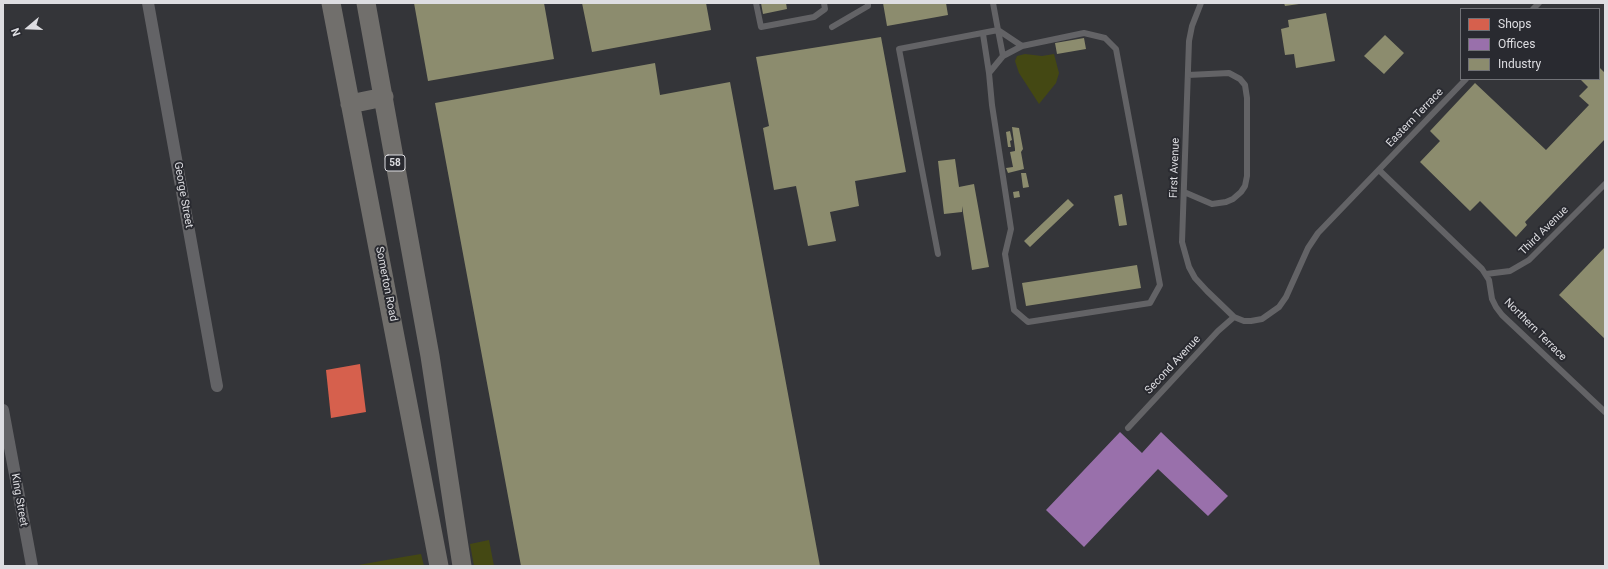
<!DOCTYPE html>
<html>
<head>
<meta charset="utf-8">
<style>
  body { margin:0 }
  #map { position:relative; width:1608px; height:569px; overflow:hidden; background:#343539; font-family:Roboto,sans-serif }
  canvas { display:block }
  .frame { position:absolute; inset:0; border:4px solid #dddde1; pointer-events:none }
  .legend { position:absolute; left:1460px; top:8px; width:140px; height:72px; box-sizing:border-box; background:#292a30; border:1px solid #717277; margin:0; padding:5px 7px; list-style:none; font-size:12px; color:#dddde1 }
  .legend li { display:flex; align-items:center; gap:8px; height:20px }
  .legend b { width:20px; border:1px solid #717277 }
  .north { position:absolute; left:8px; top:8px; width:40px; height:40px; -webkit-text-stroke:3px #292a30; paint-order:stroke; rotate:251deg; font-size:11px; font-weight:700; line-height:16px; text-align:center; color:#dddde1 }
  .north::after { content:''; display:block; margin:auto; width:14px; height:18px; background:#dddde1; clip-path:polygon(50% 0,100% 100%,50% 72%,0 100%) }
</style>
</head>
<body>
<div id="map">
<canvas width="1608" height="569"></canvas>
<div class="frame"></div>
<ul class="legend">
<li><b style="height:11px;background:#d6604d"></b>Shops</li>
<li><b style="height:11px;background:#9970ab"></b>Offices</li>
<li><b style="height:11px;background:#8c8c6e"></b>Industry</li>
</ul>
<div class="north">N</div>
</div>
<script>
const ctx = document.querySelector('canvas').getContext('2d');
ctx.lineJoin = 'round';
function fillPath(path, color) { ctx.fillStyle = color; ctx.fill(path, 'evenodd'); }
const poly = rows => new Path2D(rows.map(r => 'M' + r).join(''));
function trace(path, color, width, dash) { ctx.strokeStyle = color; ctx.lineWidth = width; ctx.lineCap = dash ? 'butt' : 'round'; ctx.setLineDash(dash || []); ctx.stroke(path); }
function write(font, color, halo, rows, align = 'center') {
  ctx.font = font + ' Roboto,sans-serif'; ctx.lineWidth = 4; ctx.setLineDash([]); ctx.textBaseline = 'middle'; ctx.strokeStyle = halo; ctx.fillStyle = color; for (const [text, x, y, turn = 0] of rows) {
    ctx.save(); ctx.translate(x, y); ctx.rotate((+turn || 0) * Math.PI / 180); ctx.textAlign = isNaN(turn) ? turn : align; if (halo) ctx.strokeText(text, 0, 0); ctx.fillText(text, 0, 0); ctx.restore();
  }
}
const green = poly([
  [1025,54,1042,56,1054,54,1059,73,1056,83,1039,104,1019,73,1015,61,1017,56],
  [489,540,494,566,474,566,470,544],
  [421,554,424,566,353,566,403,557]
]);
const shops = poly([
  [360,364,366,412,331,418,326,370]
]);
const offices = poly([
  [1120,432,1142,453,1161,432,1228,496,1208,516,1158,469,1084,547,1046,510]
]);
const industry = poly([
  [414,3,544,3,554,59,428,81],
  [582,3,706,3,711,30,592,52],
  [761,3,786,3,787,9,763,14],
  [883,3,946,3,948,15,887,26],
  [1284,3,1299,3,1299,4,1285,6],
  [1326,13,1335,61,1296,68,1294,54,1285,55,1281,29,1289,27,1288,20],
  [1385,35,1404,53,1384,74,1364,56],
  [881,37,906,172,855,181,859,206,830,212,836,241,808,246,796,186,774,190,763,128,769,126,756,57],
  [1084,38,1086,49,1057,54,1055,43],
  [655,63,660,95,730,82,820,566,521,566,435,103],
  [1599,67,1605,73,1605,139,1525,222,1527,225,1516,237,1480,201,1470,211,1420,162,1440,141,1430,131,1475,83,1546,150,1589,105,1579,96,1588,87,1580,79,1599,79],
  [1012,127,1019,128,1023,149,1021,152,1024,169,1008,173,1006,168,1013,167,1010,152,1015,151,1015,149],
  [1010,131,1012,140,1010,141,1011,147,1008,147,1006,132],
  [955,159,959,187,974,184,989,267,972,270,962,206,962,212,944,214,938,161],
  [1021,173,1026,173,1029,187,1023,188],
  [1019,191,1020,197,1014,198,1013,192],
  [1122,194,1127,225,1119,226,1114,196],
  [1068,199,1074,205,1030,247,1024,241],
  [1605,247,1605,339,1559,295],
  [1137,265,1141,288,1026,306,1022,283]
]);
const service = poly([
  [756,3,761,27,814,17,825,9,824,3],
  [993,3,998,30,1022,46,1084,33,1105,38,1116,49,1160,285,1150,303,1028,322,1014,310,1005,254,1011,229,992,105,989,73,1003,56,1022,46],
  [1201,3,1192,26,1189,41,1182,242,1189,267,1195,278,1207,291,1234,317,1244,321,1251,321,1262,319,1279,307,1286,297,1308,248,1318,233,1466,79],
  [1533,9,1539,3],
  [832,27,868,6,868,3],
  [983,34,989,73],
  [1379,170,1482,269,1489,280,1492,299,1496,307,1502,315,1605,412],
  [1184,192,1212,204,1226,202,1233,199,1241,192,1245,186,1247,176,1247,98,1245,85,1240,79,1229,73,1188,75],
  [938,254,899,49,998,30,1003,56],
  [1486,274,1510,271,1529,260,1605,184],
  [1128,428,1218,331,1234,317]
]);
const minor = poly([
  [148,3,217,386],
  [3,410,32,566]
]);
const primary = poly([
  [331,3,439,566],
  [366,3,430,356,462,566],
  [350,104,384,97]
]);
const shields = [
  [395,163,20]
];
const shieldNames = [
  ["58",395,163]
];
const streetNames = [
  ["Eastern Terrace",1415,118,-46],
  ["First Avenue",1175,168,-88],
  ["George Street",183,195,80],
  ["Third Avenue",1544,231,-45],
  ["Somerton Road",386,284,79],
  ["Northern Terrace",1535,330,45],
  ["Second Avenue",1173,365,-47],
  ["King Street",19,500,80]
];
fillPath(green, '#444813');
fillPath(shops, '#d6604d');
fillPath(offices, '#9970ab');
fillPath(industry, '#8c8c6e');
trace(service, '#636366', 6);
trace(minor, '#636366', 12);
trace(primary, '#716f6c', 19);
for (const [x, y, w] of shields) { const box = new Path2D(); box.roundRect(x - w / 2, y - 8, w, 16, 3); ctx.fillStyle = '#292a30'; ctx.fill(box); trace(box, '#dddde1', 1); }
write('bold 10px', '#dddde1', null, shieldNames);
write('11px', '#dddde1', '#292a30', streetNames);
</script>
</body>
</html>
